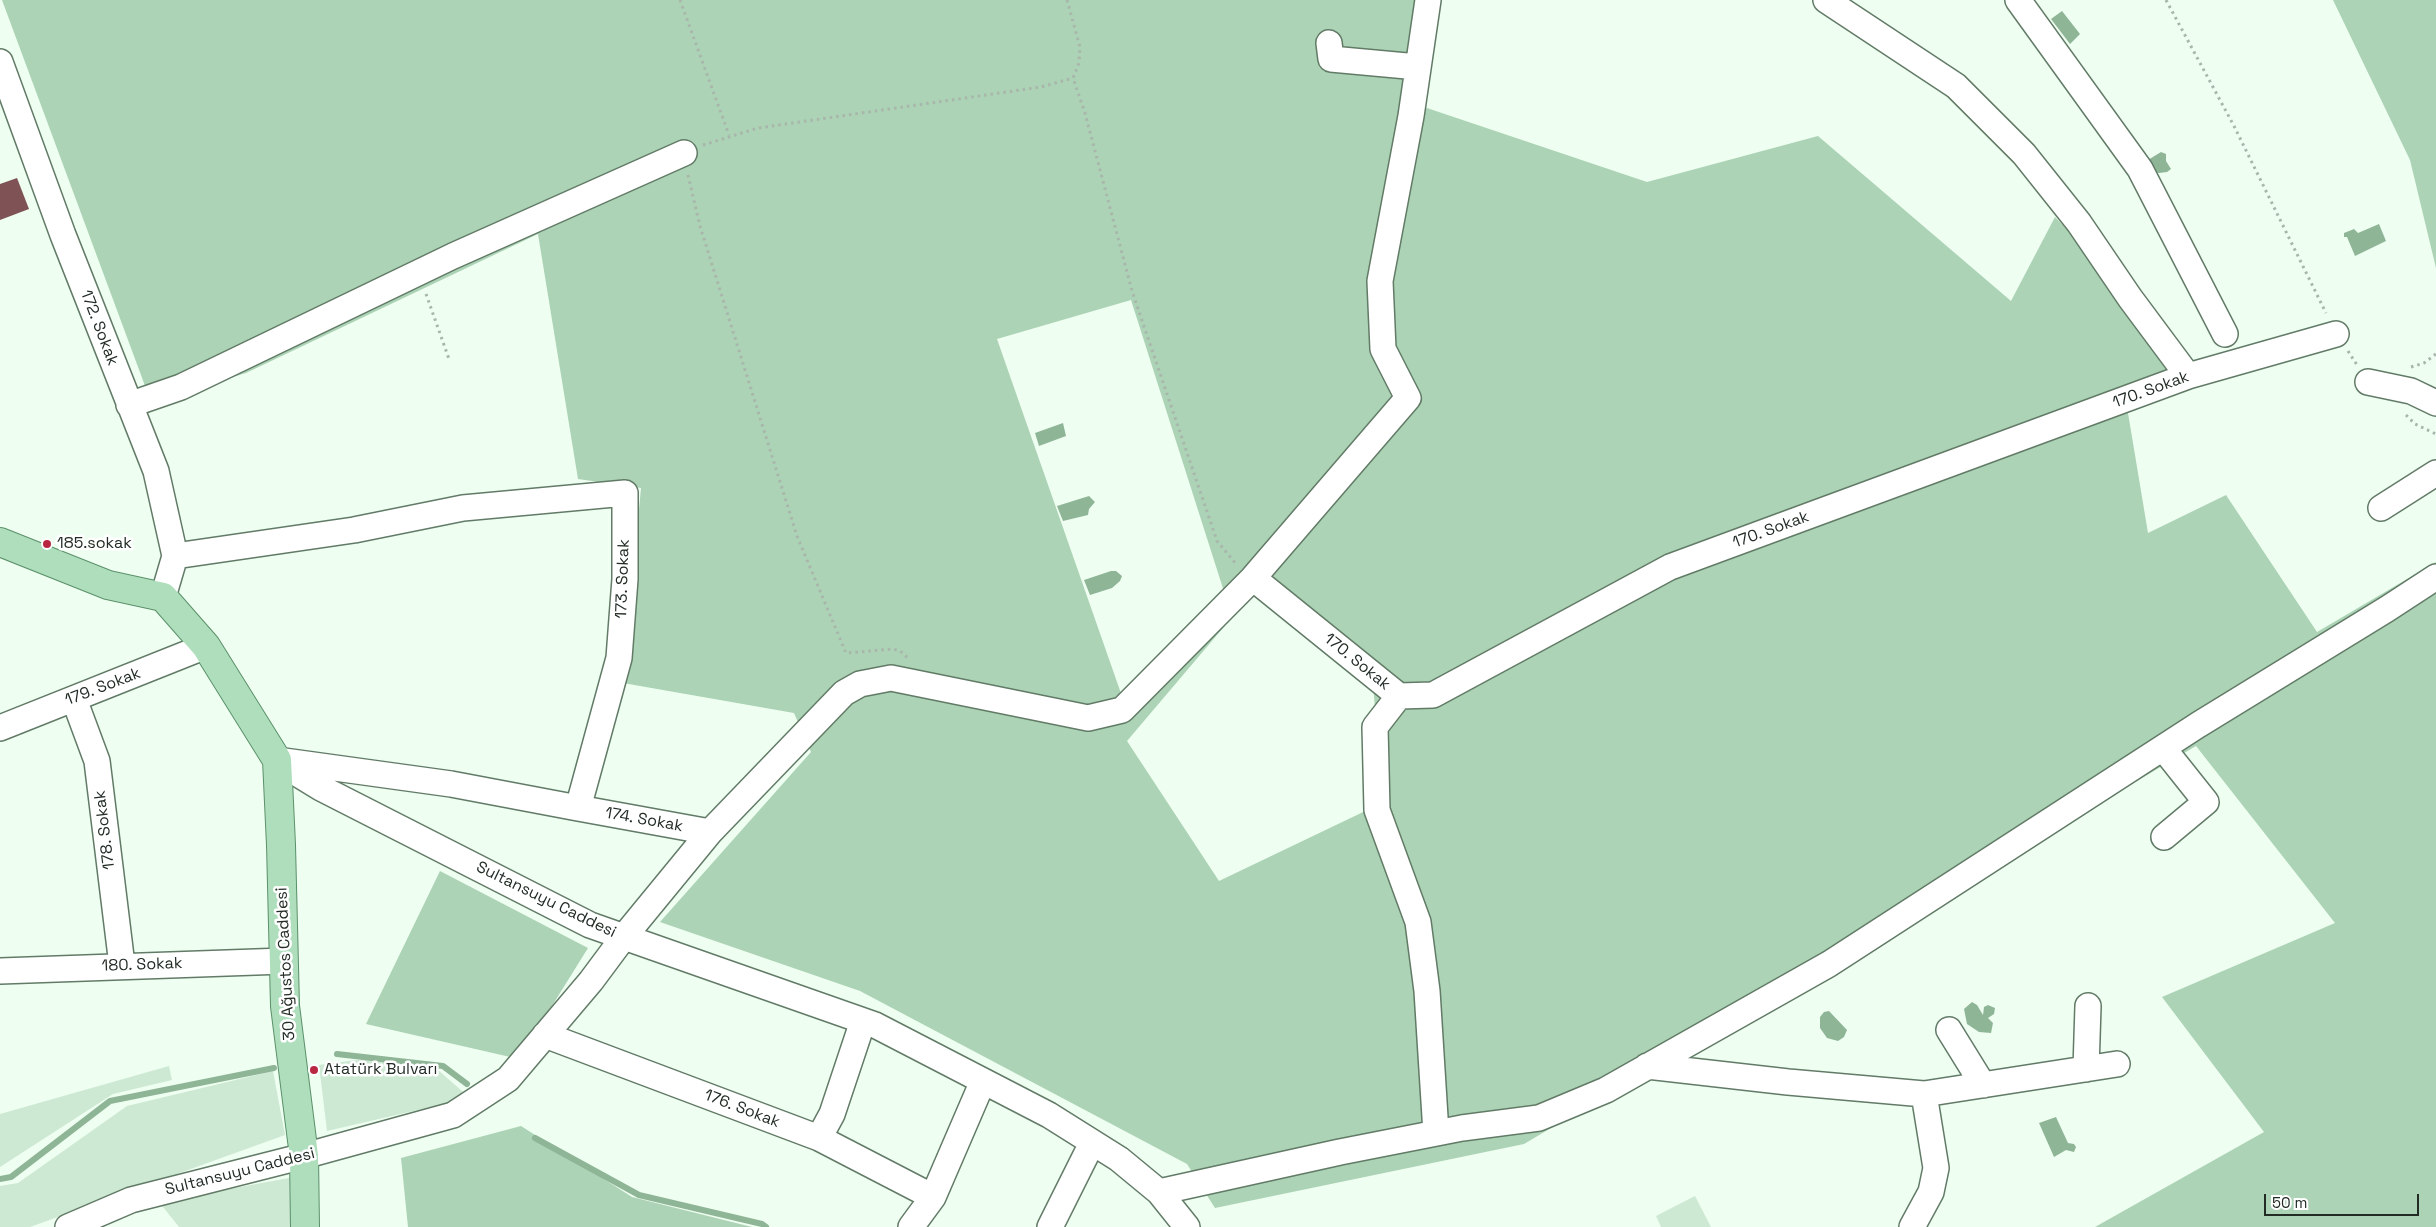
<!DOCTYPE html>
<html>
<head>
<meta charset="utf-8">
<style>
  body { margin:0 }
  #map { position:relative; width:2436px; height:1227px; overflow:hidden; background:#eefef1; font-family:"Space Grotesk",sans-serif }
  canvas { display:block }
  .scale { position:absolute; left:2264px; top:1194px; width:155px; height:22px; box-sizing:border-box; border:2px solid #222c24; border-top:0; padding-left:6px; font-size:15px; line-height:18px; white-space:nowrap; color:#222c24; -webkit-text-stroke:4px #fff; paint-order:stroke }
</style>
</head>
<body>
<div id="map">
<canvas width="2436" height="1227"></canvas>
<div class="scale">50 m</div>
</div>
<script>
const ctx = document.querySelector('canvas').getContext('2d');
ctx.lineJoin = 'round';
function fillPath(path, color) { ctx.fillStyle = color; ctx.fill(path, 'evenodd'); }
const poly = rows => new Path2D(rows.map(r => 'M' + r).join(''));
function trace(path, color, width, dash) { ctx.strokeStyle = color; ctx.lineWidth = width; ctx.lineCap = dash ? 'butt' : 'round'; ctx.setLineDash(dash || []); ctx.stroke(path); }
function write(font, color, halo, rows, align = 'center') {
  ctx.font = font + ' "Space Grotesk",sans-serif'; ctx.lineWidth = 5; ctx.setLineDash([]); ctx.textBaseline = 'middle'; ctx.strokeStyle = halo; ctx.fillStyle = color; for (const [text, x, y, turn = 0] of rows) {
    ctx.save(); ctx.translate(x, y); ctx.rotate((+turn || 0) * Math.PI / 180); ctx.textAlign = isNaN(turn) ? turn : align; if (halo) ctx.strokeText(text, 0, 0); ctx.fillText(text, 0, 0); ctx.restore();
  }
}
const green = poly([
  [364,1059,438,1070,470,1098,327,1131,319,1065],
  [169,1066,172,1080,113,1094,0,1167,0,1114],
  [273,1071,285,1135,30,1227,0,1227,0,1186,18,1183,127,1106],
  [294,1177,295,1227,179,1227,159,1202],
  [1695,1196,1711,1227,1661,1227,1656,1216]
]);
const forest = poly([
  [2,0,1435,0,1415,104,1647,182,1818,136,2011,301,2055,217,2191,360,2128,413,2148,533,2226,495,2317,632,2436,562,2436,1227,2095,1227,2264,1132,2162,997,2335,923,2196,746,1524,1144,1215,1208,1187,1164,860,991,660,922,811,752,794,713,623,683,641,488,578,479,538,234,246,373,151,402],
  [1131,300,1227,601,1124,702,997,339],
  [1256,589,1373,683,1382,803,1219,881,1127,741],
  [2333,0,2436,0,2436,268,2410,160],
  [440,871,588,948,519,1059,366,1024],
  [521,1126,632,1197,752,1227,408,1227,401,1158]
]);
const water = poly([
  [2062,11,2080,34,2070,44,2051,19],
  [2161,152,2166,154,2166,161,2171,169,2167,172,2159,173,2152,171,2148,160],
  [2379,224,2386,241,2355,256,2347,237,2344,237,2344,233,2354,229,2358,233],
  [1063,423,1066,436,1039,446,1035,433],
  [1089,496,1095,502,1089,509,1088,515,1063,521,1057,506],
  [1111,571,1116,571,1122,576,1120,581,1112,588,1090,595,1084,580],
  [1972,1002,1977,1005,1983,1015,1984,1007,1988,1005,1995,1008,1994,1014,1988,1018,1993,1023,1991,1033,1979,1032,1967,1024,1964,1009],
  [1829,1011,1847,1030,1844,1037,1838,1041,1827,1038,1820,1028,1820,1017,1824,1012],
  [2056,1117,2068,1143,2074,1144,2076,1147,2074,1152,2066,1150,2054,1157,2039,1123]
]);
const stream = poly([
  [337,1054,443,1066,467,1084],
  [535,1138,639,1195,762,1224,766,1227],
  [0,1179,11,1177,110,1101,274,1068]
]);
const building = poly([
  [17,178,29,209,0,220,0,184]
]);
const path = poly([
  [680,0,729,135],
  [1067,0,1080,47,1079,63,1073,78,1085,113,1132,291,1217,541,1237,565],
  [2166,0,2234,126,2326,313],
  [703,145,758,128,1041,87,1073,78],
  [688,175,700,226,797,536,846,653,893,649,900,651,908,658],
  [426,294,449,359],
  [2348,351,2357,365],
  [2411,367,2424,363,2436,354],
  [2406,415,2415,424,2436,434]
]);
const minor = poly([
  [1826,0,1956,86,2024,154,2079,223,2130,298,2188,376],
  [2018,0,2140,169,2225,334],
  [1329,43,1331,59,1418,67],
  [0,62,63,235,156,471,175,556,163,597],
  [2368,382,2411,391,2436,403],
  [129,405,181,387,453,256,684,153],
  [2381,508,2436,473],
  [175,556,354,530,463,508,625,493,625,579,619,658,578,808,451,784,277,760],
  [1253,578,1399,696,1433,695,1670,567,2188,376,2336,334],
  [1399,696,1375,727,1377,810,1418,922,1427,991,1436,1133],
  [74,699,97,761,122,965],
  [0,728,206,646],
  [2163,748,2206,802,2164,837],
  [285,766,321,788,590,925,875,1025,1049,1115,1119,1159,1159,1192,1187,1227],
  [578,808,710,832],
  [0,971,284,961],
  [1949,1030,1983,1085],
  [545,1035,819,1138,933,1197],
  [1647,1066,1788,1082,1924,1094,2117,1064],
  [2086,1069,2088,1006],
  [819,1138,832,1114,863,1021],
  [1159,1192,1340,1152,1462,1128,1539,1118,1606,1090,1829,964,2198,725,2387,609,2436,577],
  [68,1227,131,1200,304,1156,453,1115,508,1079,591,981,623,938,710,832,844,693,860,684,891,678,1088,718,1122,710,1253,578,1408,398,1383,349,1380,281,1411,116,1428,0],
  [911,1227,933,1197,983,1081],
  [1050,1227,1092,1143],
  [1912,1227,1931,1192,1936,1168,1924,1094]
]);
const major = poly([
  [0,542,108,585,163,597,206,646,277,760,281,845,285,1006,304,1156,305,1227]
]);
const markers = [
  [47,544,5,"#b82642"],
  [314,1070,5,"#b82642"]
];
const streetNames = [
  ["172. Sokak",99,328,69],
  ["170. Sokak",2151,390,-20],
  ["170. Sokak",1771,530,-20],
  ["173. Sokak",623,579,-88],
  ["170. Sokak",1357,662,39],
  ["179. Sokak",103,687,-21],
  ["174. Sokak",644,820,10],
  ["178. Sokak",105,830,-97],
  ["Sultansuyu Caddesi",546,900,26],
  ["30 Ağustos Caddesi",286,964,-93],
  ["180. Sokak",142,965,-2],
  ["176. Sokak",742,1109,21],
  ["Sultansuyu Caddesi",240,1172,-14]
];
const poiNames = [
  ["185.sokak",57,544],
  ["Atatürk Bulvarı",324,1070]
];
fillPath(green, '#cde9d3');
fillPath(forest, '#acd3b5');
fillPath(water, '#8fb597');
trace(stream, '#8fb597', 6);
fillPath(building, '#7f5355');
trace(minor, '#627b67', 28);
trace(major, '#5b916a', 30);
trace(path, '#a8b6ab', 3, [2.5, 4]);
trace(minor, '#fff', 25);
trace(major, '#afdebc', 28);
for (const [x, y, r, color] of markers) { const dot = new Path2D(); dot.arc(x, y, r, 0, 2 * Math.PI); ctx.fillStyle = color; ctx.fill(dot); trace(dot, '#fff', 2); }
write('16px', '#222c24', '#fff', streetNames);
write('16px', '#222c24', '#fff', poiNames, 'left');
</script>
</body>
</html>
